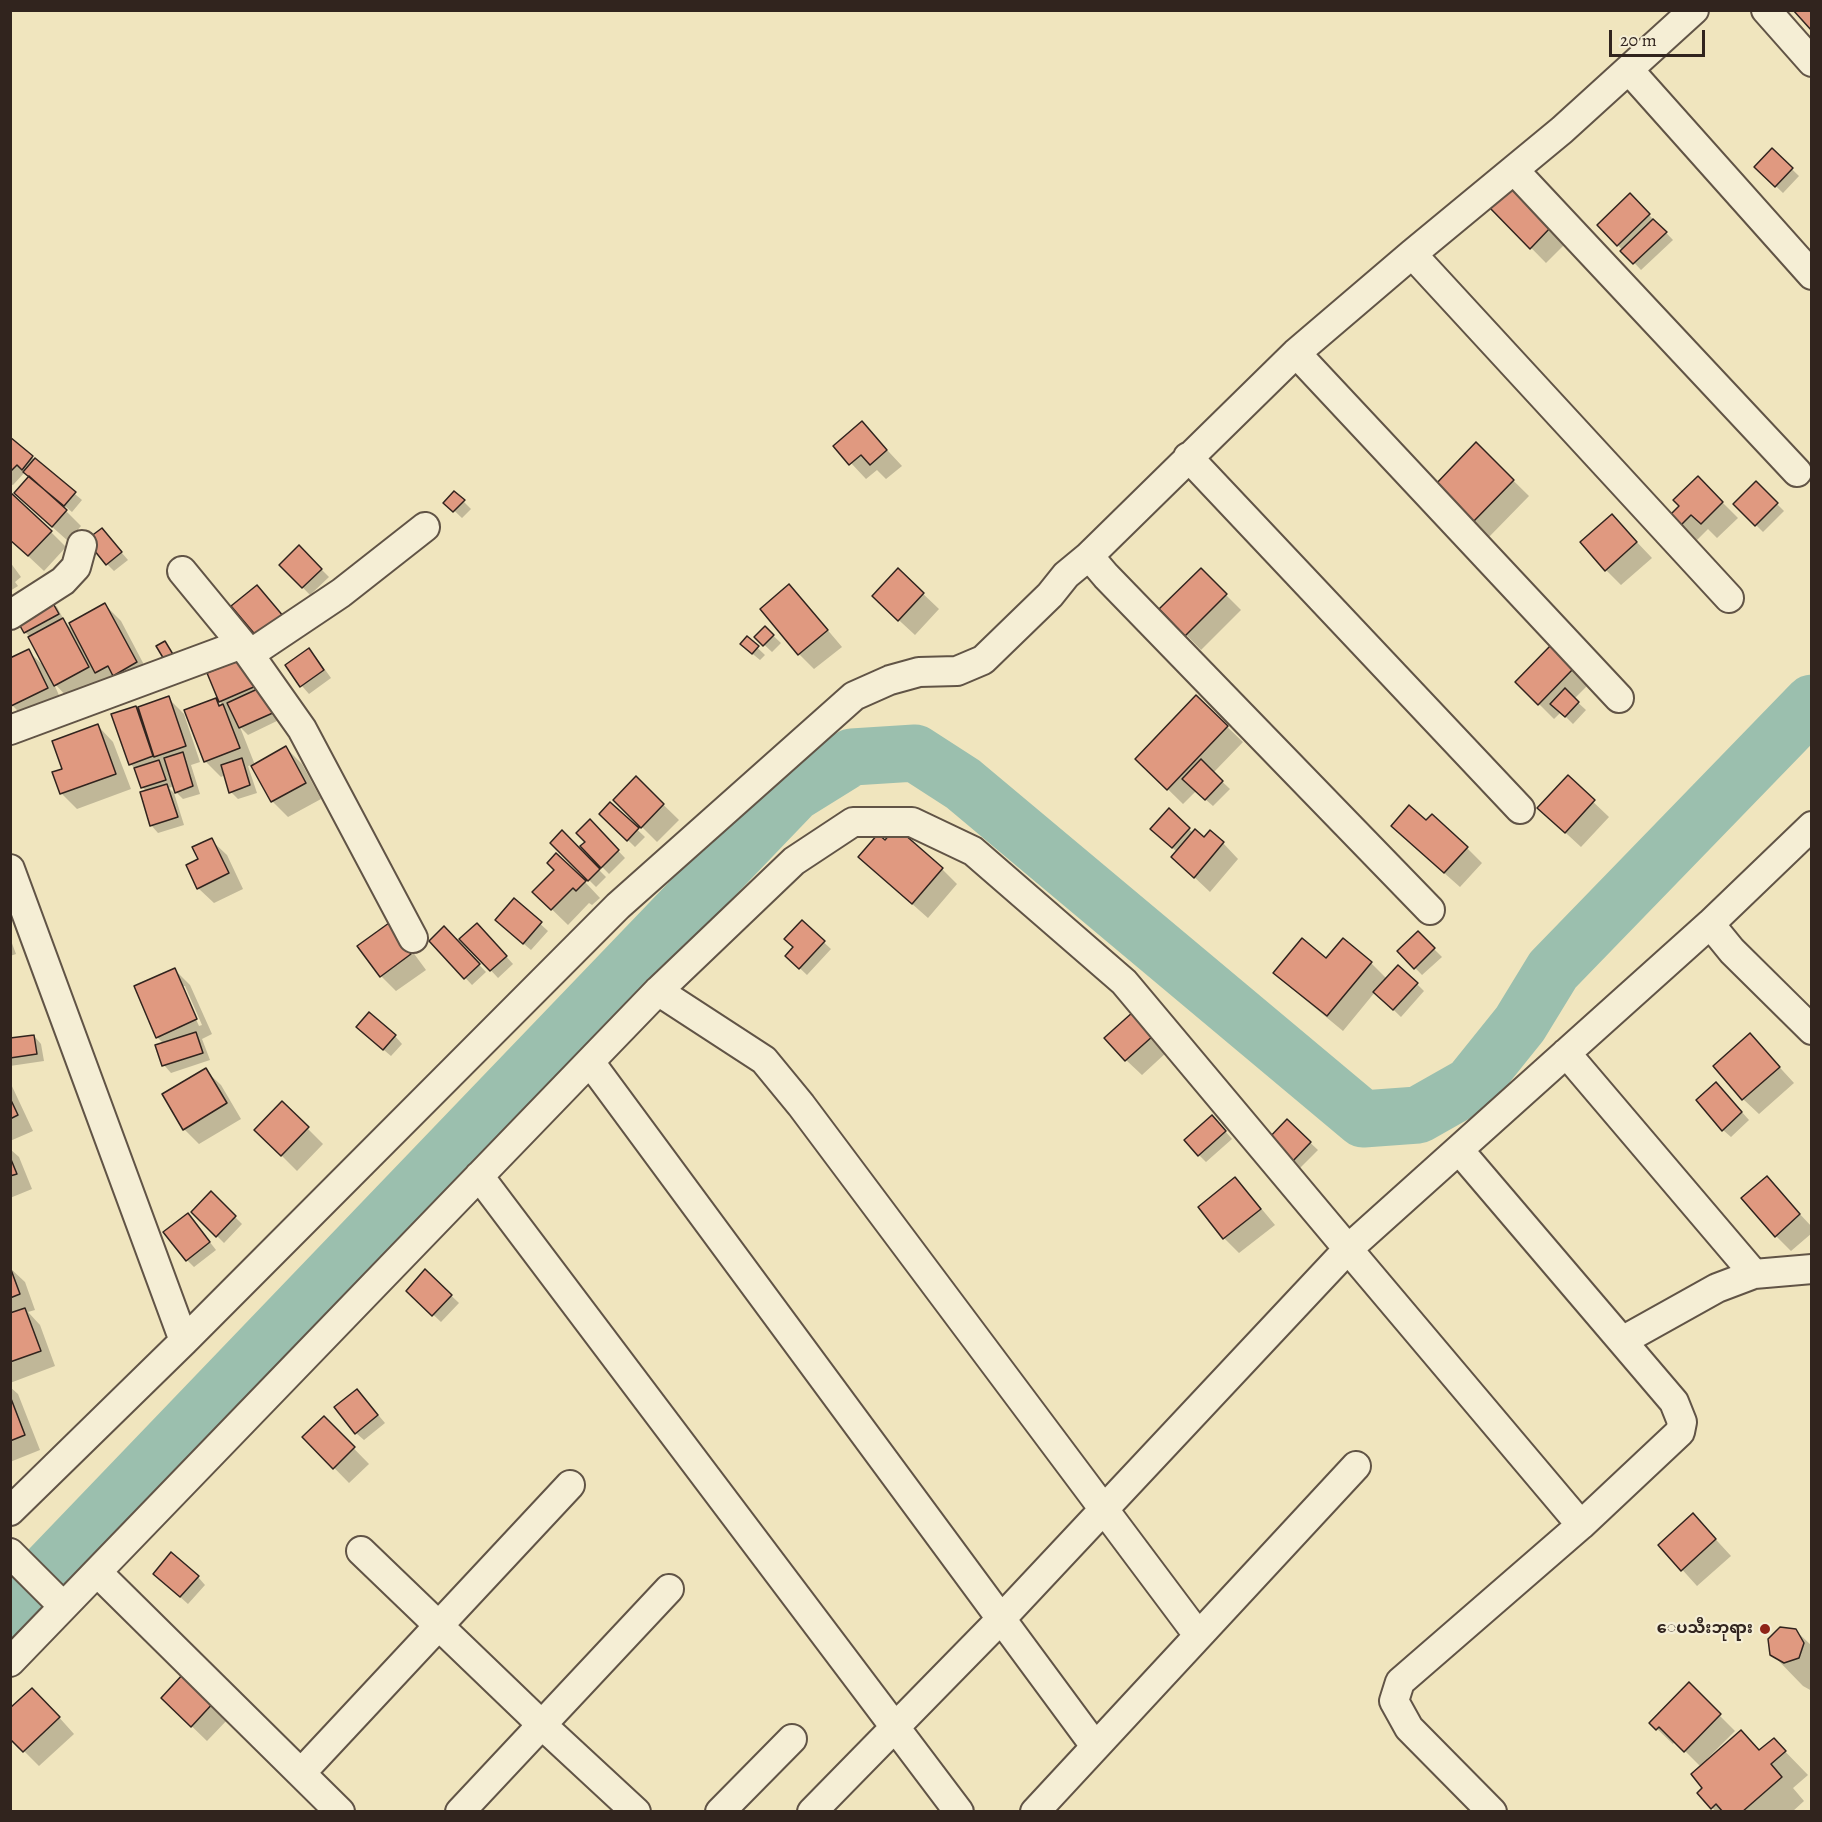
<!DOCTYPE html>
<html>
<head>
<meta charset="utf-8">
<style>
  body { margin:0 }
  #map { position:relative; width:1822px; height:1822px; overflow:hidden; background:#f0e5be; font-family:Alegreya,serif }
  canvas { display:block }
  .frame { position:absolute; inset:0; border:12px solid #31241e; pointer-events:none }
  .scale { position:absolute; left:1609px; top:30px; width:96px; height:27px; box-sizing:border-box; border:3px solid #31241e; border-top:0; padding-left:8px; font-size:18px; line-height:21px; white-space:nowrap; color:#31241e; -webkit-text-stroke:4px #f5eed5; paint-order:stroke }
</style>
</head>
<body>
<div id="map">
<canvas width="1822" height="1822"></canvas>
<div class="frame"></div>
<div class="scale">20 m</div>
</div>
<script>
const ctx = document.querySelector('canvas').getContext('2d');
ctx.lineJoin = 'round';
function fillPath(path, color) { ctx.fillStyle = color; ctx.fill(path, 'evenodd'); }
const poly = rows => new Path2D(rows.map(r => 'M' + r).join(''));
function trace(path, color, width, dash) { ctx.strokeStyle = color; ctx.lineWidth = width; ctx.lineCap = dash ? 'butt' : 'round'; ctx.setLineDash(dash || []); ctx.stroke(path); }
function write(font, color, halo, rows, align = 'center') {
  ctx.font = font + ' Alegreya,"Noto Sans Myanmar",serif'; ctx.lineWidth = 4.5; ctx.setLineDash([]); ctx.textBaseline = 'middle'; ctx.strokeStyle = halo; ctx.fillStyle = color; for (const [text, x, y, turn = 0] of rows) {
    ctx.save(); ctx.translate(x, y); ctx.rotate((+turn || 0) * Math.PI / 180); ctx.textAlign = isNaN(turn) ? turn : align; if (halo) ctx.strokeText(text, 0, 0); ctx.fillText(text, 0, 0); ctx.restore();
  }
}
const shadow = poly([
  [1772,150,1799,176,1783,193,1756,167],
  [1510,188,1565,244,1546,263,1491,207],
  [1630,195,1673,240,1641,270,1599,225],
  [862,423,902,466,886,479,877,470,866,479,835,446],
  [10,439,82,500,72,512,66,507,64,509,81,526,68,541,31,508,30,477,25,472,13,485,10,484],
  [1476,444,1529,496,1488,538,1436,486],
  [1698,478,1738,518,1717,538,1708,529,1697,540,1672,515,1682,506],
  [1756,483,1784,511,1763,532,1735,504],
  [455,493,471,509,462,518,446,503],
  [1612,516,1652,558,1621,585,1606,570],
  [102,530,128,560,114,571,107,564],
  [51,532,66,547,44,571,10,539],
  [299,547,329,577,310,595,281,565],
  [10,562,21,577,15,582,18,586,10,591],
  [898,570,939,609,915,635,889,611],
  [1201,570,1241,610,1201,650,1161,609],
  [789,586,804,602,842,647,814,669,799,654],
  [49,600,57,607,65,622,74,631,105,605,121,621,151,678,71,701,53,682,63,704,28,721,13,706,10,701,10,659,28,651,45,667,30,637,25,632],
  [765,628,781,643,772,652,756,637],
  [747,638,765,655,760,660,749,651],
  [1552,646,1590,683,1574,699,1586,710,1573,724,1561,712,1554,719,1517,682],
  [309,650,316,657,331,678,309,694,302,686,287,665],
  [244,660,281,719,248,735,240,727,255,765,286,748,302,764,321,799,288,817,272,801,252,765,248,766,257,793,238,799,231,792,225,775,221,777,205,761,215,700,222,706,209,674],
  [1196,697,1243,742,1213,773,1230,789,1213,806,1196,791,1183,804,1137,759],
  [168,698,184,714,200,762,191,765,200,794,183,799,176,792,174,786,169,788,174,793,184,825,158,833,151,825,147,792,142,787,137,770,130,764,136,708,142,715],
  [98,726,113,742,131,789,77,809,61,793,63,770],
  [636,778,679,820,657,842,615,800],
  [1568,778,1609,817,1581,847,1555,823],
  [610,804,645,837,635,847,601,814],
  [1169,810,1193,833,1204,839,1223,843,1238,859,1210,892,1173,857,1177,852,1159,836],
  [590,821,625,858,609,874,582,846,587,842],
  [1426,822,1467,848,1482,863,1460,887,1408,841],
  [562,833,606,877,596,887,552,843],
  [211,840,227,855,243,889,214,903,198,888,200,860],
  [886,842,942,869,957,884,928,918,876,872],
  [585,882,600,898,592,905,589,903,568,925,534,892],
  [514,900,548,931,531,950,504,927],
  [802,922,831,949,807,975,787,956,795,948],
  [444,928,486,972,472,985,431,941],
  [484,932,513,964,498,978,462,939],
  [1418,933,1442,957,1422,975,1399,951],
  [10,938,16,954,10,956],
  [404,940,426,970,396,991,381,976],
  [1326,960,1371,963,1387,979,1417,984,1424,991,1401,1017,1375,992,1343,1031,1291,988,1275,973],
  [175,970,190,985,212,1034,202,1039,210,1060,171,1073,164,1065,164,1044,157,1037],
  [181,986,185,986,202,1025,199,1026],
  [1133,1014,1168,1051,1142,1075,1126,1060],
  [365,1034,395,1036,402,1044,391,1056],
  [1750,1035,1794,1083,1759,1114,1743,1099],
  [34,1036,41,1044,44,1061,10,1066,10,1040],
  [205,1070,221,1085,241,1119,199,1144,184,1129],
  [10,1082,33,1131,10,1141],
  [1723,1091,1749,1120,1731,1137,1723,1130],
  [282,1103,323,1144,297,1171,256,1130],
  [1287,1121,1318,1150,1299,1169,1269,1140],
  [1219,1124,1232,1139,1206,1162,1199,1155],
  [10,1149,19,1157,32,1189,10,1198],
  [1766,1178,1812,1227,1812,1233,1791,1251,1776,1236],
  [1235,1179,1250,1195,1275,1225,1239,1253,1224,1238],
  [211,1193,242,1224,224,1243,193,1212],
  [195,1223,216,1250,194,1267,187,1260],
  [10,1268,25,1282,35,1310,28,1312,40,1325,55,1366,10,1383],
  [425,1271,459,1303,441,1322,408,1291],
  [10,1387,18,1394,40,1450,10,1462],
  [364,1398,385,1423,364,1440,356,1433],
  [324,1418,369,1464,349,1483,304,1437],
  [1708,1531,1731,1556,1697,1586,1660,1545],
  [198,1577,205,1585,188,1604,162,1581],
  [1795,1630,1812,1646,1812,1691,1803,1686,1772,1654],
  [184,1675,229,1718,207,1741,178,1713],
  [1689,1685,1735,1731,1707,1759,1709,1761,1760,1751,1774,1740,1808,1775,1793,1788,1804,1801,1792,1812,1716,1812,1699,1793,1704,1788,1701,1767,1675,1741,1673,1744,1651,1723],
  [48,1705,74,1734,39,1766,24,1751]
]);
const river = poly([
  [10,1610,794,793,852,757,915,753,963,784,1363,1119,1418,1115,1471,1085,1520,1024,1553,970,1812,703]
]);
const building = poly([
  [1793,10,1812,10,1812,31,1793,10],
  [1772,148,1793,168,1775,187,1754,167,1772,148],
  [1510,186,1551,227,1530,249,1489,207,1510,186],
  [1630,193,1650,214,1617,246,1597,225,1630,193],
  [1653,219,1667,232,1633,264,1620,251,1653,219],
  [862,421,887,450,870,465,861,455,849,465,833,446,862,421],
  [10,437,33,456,22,470,17,465,10,472,10,437],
  [1476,442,1514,480,1472,523,1434,486,1476,442],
  [35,458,76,492,64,506,23,472,35,458],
  [29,476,67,510,52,527,14,493,29,476],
  [1698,476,1723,502,1701,524,1691,515,1680,526,1670,515,1679,506,1673,500,1698,476],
  [1756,481,1778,503,1755,526,1733,504,1756,481],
  [454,491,465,500,453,512,443,503,454,491],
  [10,492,52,531,28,556,10,540,10,492],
  [1612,514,1637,542,1605,571,1580,542,1612,514],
  [102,528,122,552,106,565,86,540,102,528],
  [299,545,322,569,302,588,279,565,299,545],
  [898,568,924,593,898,621,872,596,898,568],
  [1201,568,1227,594,1185,636,1159,609,1201,568],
  [789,584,828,630,798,655,760,609,789,584],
  [257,585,284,617,258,638,231,606,257,585],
  [50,598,59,614,24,633,19,624,50,598],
  [105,603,137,662,113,676,108,666,95,673,69,623,105,603],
  [63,618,89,667,54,686,28,637,63,618],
  [765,626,774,635,763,646,754,637,765,626],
  [747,636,759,646,752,654,740,644,747,636],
  [165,641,174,656,165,661,156,646,165,641],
  [1552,644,1575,667,1538,705,1515,682,1552,644],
  [309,648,324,670,300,687,285,665,309,648],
  [29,649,48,688,11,706,10,658,29,649],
  [244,658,256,686,219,702,207,673,244,658],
  [264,686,275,712,239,728,227,703,264,686],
  [1565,688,1579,702,1565,717,1550,704,1565,688],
  [1196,695,1228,726,1167,790,1135,759,1196,695],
  [169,696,186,746,154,757,138,707,169,696],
  [216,698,219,706,223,704,240,748,204,762,184,710,216,698],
  [136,706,153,756,129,765,111,714,136,706],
  [98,724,116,774,60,794,52,772,62,769,52,741,98,724],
  [286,746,306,783,271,802,251,766,286,746],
  [183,752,193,786,175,793,164,758,183,752],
  [242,758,250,785,229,793,221,765,242,758],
  [1201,759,1223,781,1205,800,1182,779,1201,759],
  [159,760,166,780,141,788,134,768,159,760],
  [1568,775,1595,800,1565,833,1537,808,1568,775],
  [636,776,664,804,641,828,613,800,636,776],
  [167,784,178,817,150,826,140,792,167,784],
  [610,802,639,828,627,841,599,814,610,802],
  [1409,805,1426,820,1432,814,1468,847,1444,873,1391,826,1409,805],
  [1169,808,1190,828,1172,848,1150,829,1169,808],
  [590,819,619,850,601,868,580,846,585,842,576,833,590,819],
  [896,827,943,868,912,904,858,857,878,834,885,840,896,827],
  [1195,829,1204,837,1210,830,1224,842,1194,878,1171,857,1195,829],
  [562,830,600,869,588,881,550,843,562,830],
  [212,838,229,873,197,889,186,865,198,859,192,847,212,838],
  [556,853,586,881,576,891,573,888,551,910,532,892,554,870,547,863,556,853],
  [514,898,542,922,523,944,495,920,514,898],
  [802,920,825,941,799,969,785,956,793,947,784,939,802,920],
  [389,923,411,954,380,977,357,946,389,923],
  [477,923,507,956,490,971,459,939,477,923],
  [444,926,480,964,464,979,429,941,444,926],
  [1418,931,1435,948,1414,969,1397,951,1418,931],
  [1302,938,1326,958,1343,938,1372,962,1327,1016,1273,973,1302,938],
  [1398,965,1418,983,1393,1010,1373,992,1398,965],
  [175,968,197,1019,156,1038,134,986,175,968],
  [369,1012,396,1035,383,1050,356,1027,369,1012],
  [1133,1012,1154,1035,1125,1061,1104,1038,1133,1012],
  [196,1032,203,1053,162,1066,155,1045,196,1032],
  [1750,1033,1780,1067,1742,1100,1713,1066,1750,1033],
  [34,1035,37,1054,10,1058,10,1038,34,1035],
  [206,1068,227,1103,183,1130,162,1094,206,1068],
  [1716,1082,1742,1112,1722,1131,1696,1100,1716,1082],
  [10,1098,18,1115,10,1119,10,1098],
  [282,1101,309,1127,281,1156,254,1130,282,1101],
  [1212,1115,1226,1131,1198,1156,1184,1140,1212,1115],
  [1287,1119,1311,1142,1291,1163,1267,1140,1287,1119],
  [10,1157,17,1174,10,1176,10,1157],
  [1767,1176,1800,1214,1775,1237,1741,1198,1767,1176],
  [1235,1177,1261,1209,1223,1239,1198,1207,1235,1177],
  [211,1191,236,1216,216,1237,191,1212,211,1191],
  [188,1213,210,1242,186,1261,163,1232,188,1213],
  [10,1267,20,1294,10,1298,10,1267],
  [425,1269,452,1295,432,1316,406,1291,425,1269],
  [25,1308,41,1351,10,1362,10,1313,25,1308],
  [357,1389,378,1415,355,1434,334,1407,357,1389],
  [10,1396,25,1435,10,1441,10,1396],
  [324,1416,355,1447,333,1469,302,1437,324,1416],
  [1693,1513,1716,1539,1681,1571,1658,1545,1693,1513],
  [171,1552,199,1576,180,1597,153,1574,171,1552],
  [1780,1627,1796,1629,1804,1643,1799,1658,1784,1663,1770,1655,1768,1639,1780,1627],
  [184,1673,215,1701,191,1727,161,1698,184,1673],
  [1689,1682,1721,1714,1684,1752,1659,1727,1656,1730,1649,1723,1689,1682],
  [32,1688,60,1717,23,1752,10,1739,10,1708,32,1688],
  [1741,1730,1759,1750,1774,1738,1786,1751,1771,1764,1782,1777,1742,1812,1723,1812,1716,1804,1711,1809,1697,1793,1702,1788,1691,1774,1741,1730]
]);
const street = poly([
  [1766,10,1812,62],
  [1629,70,1812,275],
  [1514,170,1797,472],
  [1412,254,1729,598],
  [1296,353,1619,698],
  [1188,457,1520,809],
  [1089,556,1296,353,1412,254,1562,130,1694,10],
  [182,571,242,644,302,729,413,938],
  [10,615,63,581,76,567,82,545],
  [250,654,341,593,425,527],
  [10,730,242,644],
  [10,869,184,1341],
  [1710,924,1812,826],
  [658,991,764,1060,801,1105,1198,1635],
  [1566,1053,1754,1274],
  [590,1062,1095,1746],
  [1459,1150,1674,1402,1682,1422,1680,1432,1581,1525,1400,1682,1394,1701,1409,1728,1492,1812],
  [479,1176,959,1812],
  [1622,1341,1717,1288,1754,1274,1812,1269],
  [10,1511,184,1341,618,906,854,696,890,680,919,672,957,671,983,660,1050,595,1066,575,1089,556,1106,576,1430,910],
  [361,1551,541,1724,636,1812],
  [10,1553,63,1606],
  [97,1572,340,1812],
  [10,1662,658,991,794,861,853,822,912,822,973,851,1124,982,1348,1249,1710,924,1732,951,1812,1030],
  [301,1773,570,1485],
  [460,1812,669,1589],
  [720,1812,792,1739],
  [812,1812,1001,1619,1348,1249,1581,1525],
  [1035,1812,1356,1466]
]);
const markers = [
  [1765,1629,6,"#8f2418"]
];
const poiNames = [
  ["ေပသီးဘုရား",1753,1629]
];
fillPath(shadow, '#0003');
trace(river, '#9bbfae', 57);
fillPath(building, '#e09980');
trace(building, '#31241e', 1.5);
trace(street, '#615446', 32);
trace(street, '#f5eed5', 28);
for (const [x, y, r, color] of markers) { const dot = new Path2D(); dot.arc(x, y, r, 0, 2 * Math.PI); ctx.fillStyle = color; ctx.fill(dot); trace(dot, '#f5eed5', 2); }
write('bold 16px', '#31241e', '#f5eed5', poiNames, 'right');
</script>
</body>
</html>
